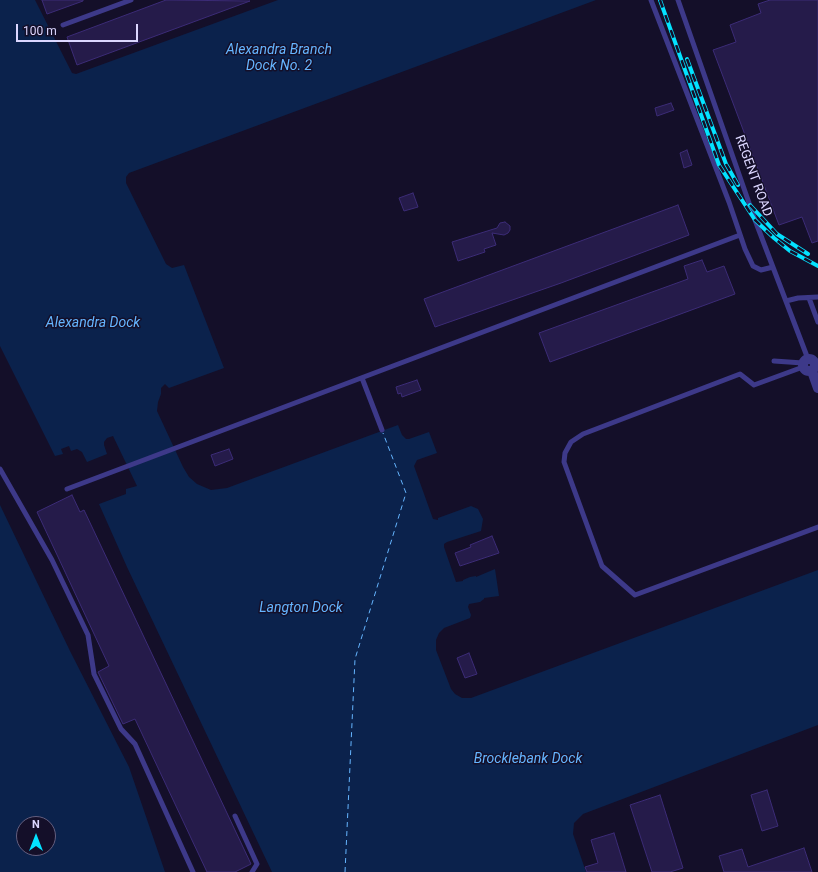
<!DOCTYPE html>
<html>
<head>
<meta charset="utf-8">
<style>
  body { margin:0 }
  #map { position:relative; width:818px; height:872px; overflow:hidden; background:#140f29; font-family:Roboto,sans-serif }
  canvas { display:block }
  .north { position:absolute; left:16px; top:816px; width:40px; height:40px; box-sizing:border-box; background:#140f29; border:1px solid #645f7f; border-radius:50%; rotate:0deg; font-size:11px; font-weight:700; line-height:16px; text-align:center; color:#dcd7ff }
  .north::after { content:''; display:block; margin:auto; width:14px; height:18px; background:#03e2ff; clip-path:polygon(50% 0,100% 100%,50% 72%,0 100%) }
  .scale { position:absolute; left:16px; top:24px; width:122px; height:18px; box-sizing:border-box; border:2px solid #dcd7ff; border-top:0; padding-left:5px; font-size:12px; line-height:14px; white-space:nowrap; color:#dcd7ff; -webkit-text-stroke:3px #140f29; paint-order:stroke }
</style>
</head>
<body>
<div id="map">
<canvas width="818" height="872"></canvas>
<div class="north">N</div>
<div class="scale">100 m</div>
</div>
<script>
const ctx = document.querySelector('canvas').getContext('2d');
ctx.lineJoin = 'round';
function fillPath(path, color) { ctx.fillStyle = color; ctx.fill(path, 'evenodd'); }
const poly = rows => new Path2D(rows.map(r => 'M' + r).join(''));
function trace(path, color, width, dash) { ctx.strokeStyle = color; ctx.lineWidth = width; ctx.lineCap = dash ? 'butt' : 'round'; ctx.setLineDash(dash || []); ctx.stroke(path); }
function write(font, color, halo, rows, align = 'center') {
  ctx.font = font + ' Roboto,sans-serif'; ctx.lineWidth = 3; ctx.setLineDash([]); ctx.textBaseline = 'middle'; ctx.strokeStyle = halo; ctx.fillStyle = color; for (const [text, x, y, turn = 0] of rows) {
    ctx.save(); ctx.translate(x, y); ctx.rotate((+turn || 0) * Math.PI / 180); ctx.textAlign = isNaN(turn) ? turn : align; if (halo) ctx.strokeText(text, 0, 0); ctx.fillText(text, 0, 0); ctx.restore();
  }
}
const water = poly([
  [0,0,35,0,70,69,72,73,76,74,278,0,596,0,129,173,126,177,126,183,166,264,172,268,184,265,224,368,169,388,165,384,161,388,161,394,158,402,157,411,183,467,189,477,197,484,211,490,227,488,398,425,402,435,406,439,409,439,429,432,437,453,417,460,414,466,433,519,438,520,438,518,471,506,478,509,483,519,481,531,447,542,444,544,444,547,456,582,463,581,463,580,470,577,476,576,476,577,495,569,499,596,484,598,484,599,480,602,469,604,468,607,471,615,470,618,444,628,439,633,436,640,436,650,451,689,455,694,462,698,471,698,818,570,818,725,583,814,574,823,573,834,586,872,272,872,127,567,99,504,126,494,126,489,137,486,113,436,107,438,104,442,104,445,107,454,87,462,82,452,77,449,71,451,69,446,61,449,63,454,55,456,0,346],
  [0,505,70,651,129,767,165,872,0,872],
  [24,824,48,824,48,848,24,848]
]);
const ferry = poly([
  [345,872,355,659,406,493,383,433]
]);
const building = poly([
  [42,0,83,0,83,1,47,14,42,0],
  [166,0,250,1,77,65,67,37,166,0],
  [770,0,818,0,818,241,812,243,802,217,779,225,713,50,736,42,730,25,761,13,758,4,770,0],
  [671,103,674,110,657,116,655,108,671,103],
  [687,150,692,165,684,168,680,153,687,150],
  [413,193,418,207,404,211,399,198,413,193],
  [678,205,689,235,561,283,435,327,424,299,678,205],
  [505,222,510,226,510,230,508,233,504,235,492,233,496,245,484,249,485,252,458,261,452,242,497,228,500,223,505,222],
  [702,260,707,272,724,266,735,294,550,362,539,333,688,279,684,266,702,260],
  [417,380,421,390,402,397,401,393,398,394,396,387,417,380],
  [229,449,233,459,215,466,211,455,229,449],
  [72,495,80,512,84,510,251,864,235,872,207,872,135,719,123,724,98,672,109,666,37,512,72,495],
  [492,536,499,553,460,566,455,553,471,547,470,545,492,536],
  [469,653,477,674,465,678,457,658,469,653],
  [767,790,778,826,762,831,751,795,767,790],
  [660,795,683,868,670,872,652,872,630,805,660,795],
  [614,833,626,872,587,872,585,867,598,863,591,840,614,833],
  [804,848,812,872,724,872,719,856,742,849,748,867,804,848]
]);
const service = poly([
  [651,0,729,202,745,249,753,266,761,270,773,267],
  [678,0,755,220,808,359],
  [63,25,131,0],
  [809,298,818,322],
  [786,301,798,298,818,297],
  [774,361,803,363],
  [803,367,754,385,740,374,583,434,571,442,565,453,564,462,602,566,635,595,818,527],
  [362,378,382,430],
  [0,469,52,560,88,635,94,674,121,729,135,744,193,872],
  [67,489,740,235],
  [235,816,257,864,252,872]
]);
const minor = poly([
  '803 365a6 6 0 1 1 12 0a6 6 0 1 1-12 0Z',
  [812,371,818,388]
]);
const rail = poly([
  [660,0,719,165,755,220,774,238,790,251,818,266],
  [687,59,726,164,738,185],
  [750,205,777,234,808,254]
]);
const streetNames = [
  ["REGENT ROAD",753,176,70]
];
const waterNames = [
  ["Alexandra Branch",279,50],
  ["Dock No. 2",279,66],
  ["Alexandra Dock",93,323],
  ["Langton Dock",301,608],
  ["Brocklebank Dock",528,759]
];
fillPath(water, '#0b224c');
trace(ferry, '#65b5ff', 1, [5, 4]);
fillPath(building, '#251b4a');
trace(building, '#3c2c77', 1);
trace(service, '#3d3989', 5);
trace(minor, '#3d3989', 10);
trace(rail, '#03e2ff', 4);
trace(rail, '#140f29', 2.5, [8]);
write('13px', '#dcd7ff', '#140f29', streetNames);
write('italic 14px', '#65b5ff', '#140f29', waterNames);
</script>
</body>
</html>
